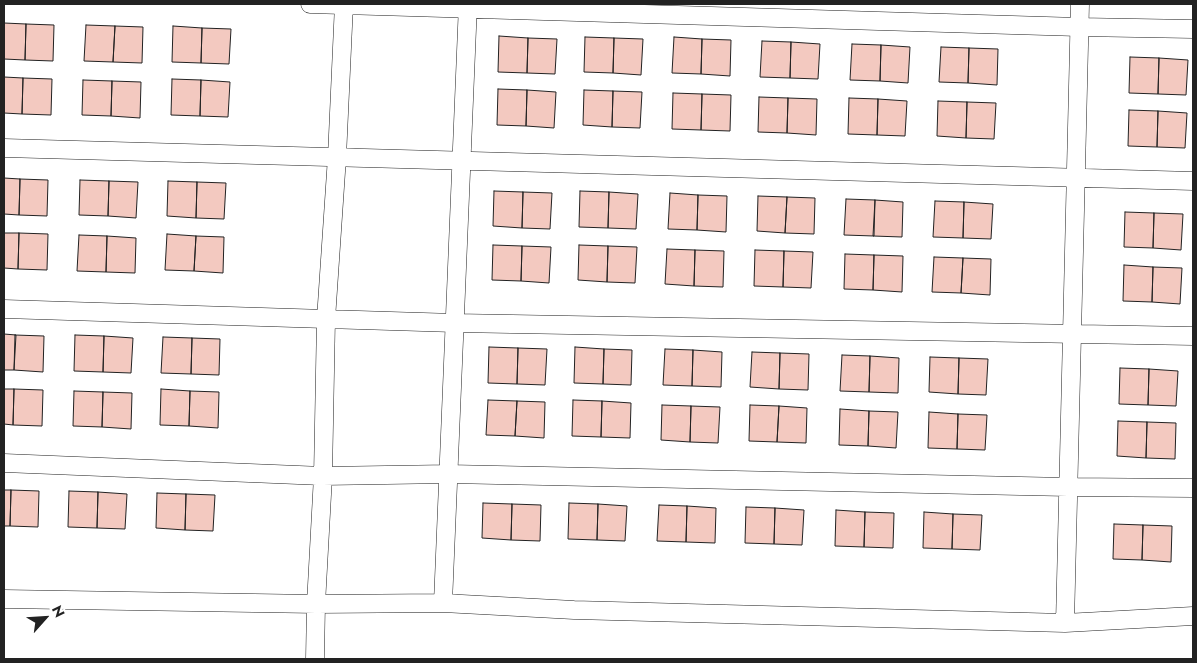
<!DOCTYPE html>
<html>
<head>
<meta charset="utf-8">
<style>
  body { margin:0 }
  #map { position:relative; width:1197px; height:663px; overflow:hidden; background:#fff; font-family:Jost,sans-serif }
  canvas { display:block }
  .frame { position:absolute; inset:0; border:5px solid #222; pointer-events:none }
  .north { position:absolute; left:20px; top:593px; width:50px; height:50px; -webkit-text-stroke:4px #fff; paint-order:stroke; rotate:64deg; font-size:14px; font-weight:700; line-height:20px; text-align:center; color:#222 }
  .north::after { content:''; display:block; margin:auto; width:18px; height:22px; background:#222; clip-path:polygon(50% 0,100% 100%,50% 72%,0 100%) }
</style>
</head>
<body>
<div id="map">
<canvas width="1197" height="663"></canvas>
<div class="frame"></div>
<div class="north">N</div>
</div>
<script>
const ctx = document.querySelector('canvas').getContext('2d');
ctx.lineJoin = 'round';
function fillPath(path, color) { ctx.fillStyle = color; ctx.fill(path, 'evenodd'); }
const poly = rows => new Path2D(rows.map(r => 'M' + r).join(''));
function trace(path, color, width, dash) { ctx.strokeStyle = color; ctx.lineWidth = width; ctx.lineCap = dash ? 'butt' : 'round'; ctx.setLineDash(dash || []); ctx.stroke(path); }
const building = poly([
  [4,23,26,24,25,60,4,59,4,23],
  [26,24,54,25,53,61,25,60,26,24],
  [86,25,115,26,113,62,84,61,86,25],
  [115,26,143,27,142,63,113,62,115,26],
  [173,26,202,28,201,63,172,62,173,26],
  [202,28,231,29,229,64,201,63,202,28],
  [499,36,528,38,527,73,498,72,499,36],
  [585,37,614,38,613,73,584,72,585,37],
  [674,37,702,39,701,74,672,73,674,37],
  [528,38,557,39,555,74,527,73,528,38],
  [614,38,643,39,641,75,613,73,614,38],
  [702,39,731,40,730,76,701,74,702,39],
  [762,41,791,42,790,78,760,77,762,41],
  [791,42,820,44,818,79,790,78,791,42],
  [852,44,881,45,880,81,850,80,852,44],
  [881,45,910,47,908,83,880,81,881,45],
  [941,47,969,48,968,83,939,82,941,47],
  [969,48,998,49,997,85,968,83,969,48],
  [1130,57,1159,58,1158,94,1129,93,1130,57],
  [1159,58,1188,60,1186,95,1158,94,1159,58],
  [4,77,23,78,22,114,4,113,4,77],
  [23,78,52,79,51,115,22,114,23,78],
  [172,79,201,80,200,116,171,115,172,79],
  [83,80,112,81,111,116,82,115,83,80],
  [201,80,230,82,228,117,200,116,201,80],
  [112,81,141,82,140,118,111,116,112,81],
  [498,89,527,90,526,126,497,125,498,89],
  [527,90,556,92,554,128,526,126,527,90],
  [584,90,613,91,612,127,583,125,584,90],
  [613,91,642,92,640,128,612,127,613,91],
  [673,93,702,94,701,130,672,129,673,93],
  [702,94,731,95,730,131,701,130,702,94],
  [759,97,788,98,787,133,758,132,759,97],
  [788,98,817,99,816,135,787,133,788,98],
  [849,98,878,99,877,135,848,134,849,98],
  [878,99,907,101,905,136,877,135,878,99],
  [938,101,967,102,966,138,937,136,938,101],
  [967,102,996,103,994,139,966,138,967,102],
  [1129,110,1158,111,1157,147,1128,146,1129,110],
  [1158,111,1187,113,1185,148,1157,147,1158,111],
  [4,178,20,179,19,215,4,214,4,178],
  [20,179,48,180,47,216,19,215,20,179],
  [80,180,109,181,108,216,79,215,80,180],
  [109,181,138,182,136,218,108,216,109,181],
  [168,181,197,182,196,218,167,216,168,181],
  [197,182,226,183,224,219,196,218,197,182],
  [494,191,523,192,522,228,493,226,494,191],
  [580,191,609,192,608,228,579,227,580,191],
  [523,192,552,193,550,229,522,228,523,192],
  [609,192,638,194,636,229,608,228,609,192],
  [670,193,698,195,697,230,668,229,670,193],
  [698,195,727,196,726,232,697,230,698,195],
  [758,196,787,197,785,233,757,231,758,196],
  [787,197,815,198,814,234,785,233,787,197],
  [846,199,875,200,874,236,844,235,846,199],
  [875,200,903,202,902,237,873,236,875,200],
  [935,201,964,202,963,238,933,237,935,201],
  [964,202,993,204,991,239,963,238,964,202],
  [1125,212,1154,213,1153,248,1124,247,1125,212],
  [1154,213,1183,214,1181,250,1153,248,1154,213],
  [4,233,19,233,18,269,4,268,4,233],
  [19,233,48,234,47,270,18,269,19,233],
  [167,234,196,236,194,271,165,270,167,234],
  [79,235,107,236,106,272,77,271,79,235],
  [107,236,136,238,135,273,106,272,107,236],
  [196,236,224,237,223,273,194,271,196,236],
  [493,245,522,246,521,281,492,280,493,245],
  [579,245,608,246,607,282,578,280,579,245],
  [522,246,551,247,549,283,521,281,522,246],
  [608,246,637,247,635,283,607,282,608,246],
  [667,249,695,250,694,286,665,284,667,249],
  [695,250,724,251,723,287,694,286,695,250],
  [755,250,784,251,783,287,754,286,755,250],
  [784,251,813,252,811,288,783,287,784,251],
  [845,254,874,255,873,290,844,289,845,254],
  [874,255,903,256,902,292,873,290,874,255],
  [934,257,963,258,961,293,932,292,934,257],
  [963,258,991,259,990,295,961,293,963,258],
  [1124,265,1153,267,1152,302,1123,301,1124,265],
  [1153,267,1182,268,1180,304,1152,302,1153,267],
  [4,334,16,335,14,370,4,370,4,334],
  [15,335,44,336,43,372,14,370,15,335],
  [75,335,104,336,103,372,74,371,75,335],
  [104,336,133,338,131,373,103,372,104,336],
  [163,337,192,338,191,374,161,373,163,337],
  [192,338,220,339,219,375,191,374,192,338],
  [489,347,518,348,517,384,488,383,489,347],
  [575,347,604,349,603,384,574,383,575,347],
  [518,348,547,349,545,385,517,384,518,348],
  [604,349,632,350,631,385,603,384,604,349],
  [665,349,693,350,692,386,663,385,665,349],
  [693,350,722,352,721,387,692,386,693,350],
  [752,352,780,353,779,389,750,387,752,352],
  [780,353,809,354,808,390,779,389,780,353],
  [842,355,870,356,869,392,840,391,842,355],
  [870,356,899,358,898,393,869,392,870,356],
  [930,357,959,358,958,394,929,392,930,357],
  [959,358,988,359,986,395,958,394,959,358],
  [1120,368,1149,369,1148,405,1119,404,1120,368],
  [1149,369,1178,371,1176,406,1148,405,1149,369],
  [4,389,14,389,13,425,4,424,4,389],
  [14,389,43,390,42,426,13,425,14,389],
  [161,389,190,391,189,426,160,425,161,389],
  [74,391,103,392,102,427,73,426,74,391],
  [190,391,219,392,218,428,189,426,190,391],
  [103,392,132,393,131,429,102,427,103,392],
  [488,400,517,401,515,436,486,435,488,400],
  [573,400,602,401,601,437,572,436,573,400],
  [517,401,545,402,544,438,515,436,517,401],
  [602,401,631,403,630,438,601,437,602,401],
  [662,405,691,406,690,442,661,440,662,405],
  [750,405,779,406,777,442,749,441,750,405],
  [691,406,720,407,718,443,690,442,691,406],
  [779,406,807,408,806,443,777,442,779,406],
  [840,409,869,411,868,446,839,445,840,409],
  [869,411,898,412,896,448,868,446,869,411],
  [929,412,958,414,957,449,928,448,929,412],
  [958,414,987,415,985,450,957,449,958,414],
  [1118,421,1147,422,1146,458,1117,456,1118,421],
  [1147,422,1176,423,1175,459,1146,458,1147,422],
  [4,490,11,490,10,526,4,526,4,490],
  [11,490,39,491,38,527,10,526,11,490],
  [69,491,98,492,97,528,68,527,69,491],
  [98,492,127,494,125,529,97,528,98,492],
  [157,493,186,494,185,530,156,528,157,493],
  [186,494,215,495,213,531,185,530,186,494],
  [483,503,512,504,511,540,482,538,483,503],
  [569,503,598,504,597,540,568,539,569,503],
  [512,504,541,505,540,541,511,540,512,504],
  [598,504,627,506,625,541,597,540,598,504],
  [659,505,687,506,686,542,657,541,659,505],
  [687,506,716,508,715,543,686,542,687,506],
  [746,507,775,508,774,544,745,543,746,507],
  [775,508,804,510,802,545,774,544,775,508],
  [836,510,865,512,864,547,835,546,836,510],
  [865,512,894,513,893,548,864,547,865,512],
  [924,512,953,514,952,549,923,548,924,512],
  [953,514,982,515,980,550,952,549,953,514],
  [1114,524,1143,525,1142,560,1113,559,1114,524],
  [1143,525,1172,526,1171,562,1142,560,1143,525]
]);
const street = poly([
  [310,4,1079,27,1193,29],
  [4,148,1193,181],
  [4,309,455,323,1193,336],
  [4,463,323,476,449,474,1068,487,1193,488],
  [4,599,316,604,443,603,574,610,1065,623,1193,616],
  [443,603,468,4],
  [1065,623,1080,4],
  [315,659,316,604,323,476,326,319,337,157,344,4]
]);
fillPath(building, '#f3c9c0');
trace(building, '#222', 1);
trace(street, '#222', 19);
trace(street, '#fff', 18);
</script>
</body>
</html>
